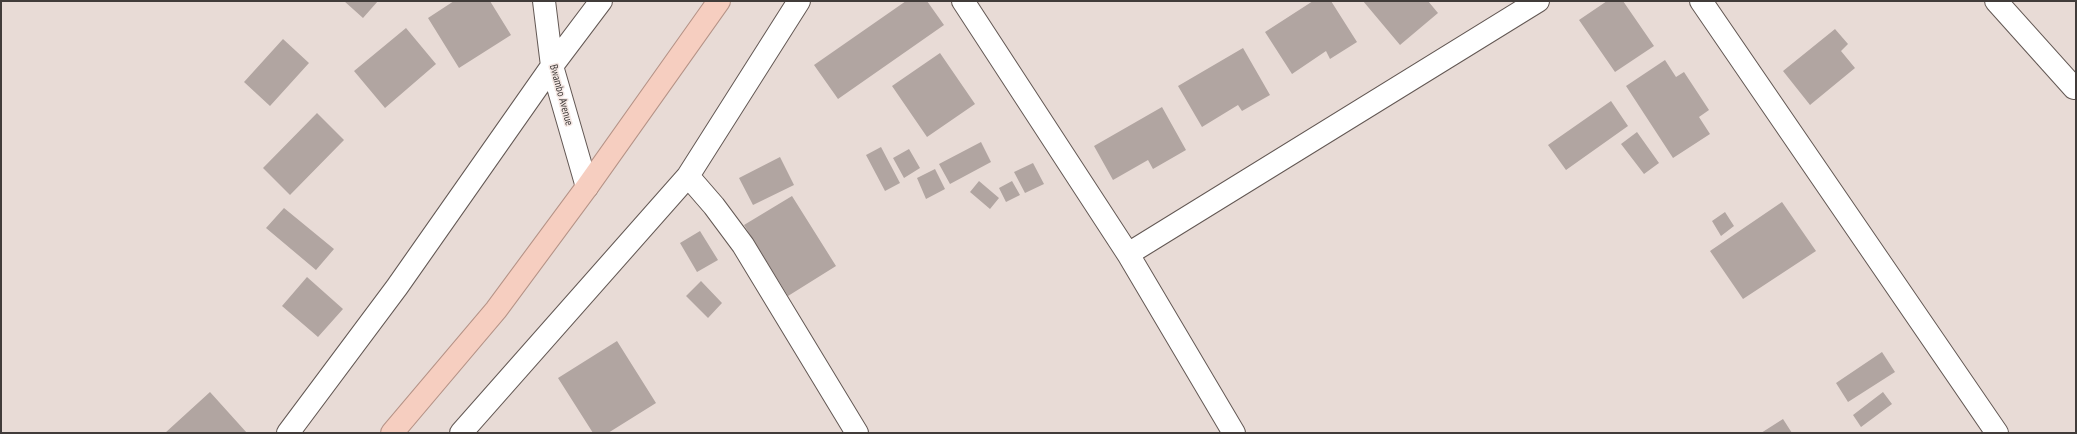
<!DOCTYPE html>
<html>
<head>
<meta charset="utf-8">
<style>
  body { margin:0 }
  #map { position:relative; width:2077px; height:434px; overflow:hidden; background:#e8dbd6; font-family:"PT Sans Narrow",sans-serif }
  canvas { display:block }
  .frame { position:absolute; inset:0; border:2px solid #413c3a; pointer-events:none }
</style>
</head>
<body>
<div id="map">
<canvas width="2077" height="434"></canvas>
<div class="frame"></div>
</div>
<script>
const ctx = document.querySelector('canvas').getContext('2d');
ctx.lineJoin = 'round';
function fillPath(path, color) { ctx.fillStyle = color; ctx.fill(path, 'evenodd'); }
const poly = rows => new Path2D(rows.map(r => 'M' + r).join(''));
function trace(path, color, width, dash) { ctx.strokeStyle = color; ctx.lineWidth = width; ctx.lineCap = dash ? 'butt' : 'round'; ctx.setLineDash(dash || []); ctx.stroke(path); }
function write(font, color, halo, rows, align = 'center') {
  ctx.font = font + ' "PT Sans Narrow",sans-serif'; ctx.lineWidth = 3; ctx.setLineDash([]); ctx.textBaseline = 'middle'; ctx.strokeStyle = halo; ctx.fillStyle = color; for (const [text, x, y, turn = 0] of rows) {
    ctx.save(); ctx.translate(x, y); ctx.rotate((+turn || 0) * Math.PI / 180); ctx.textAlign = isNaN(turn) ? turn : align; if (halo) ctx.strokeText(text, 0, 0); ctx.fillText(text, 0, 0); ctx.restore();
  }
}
const building = poly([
  [344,1,378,1,363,18],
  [454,1,490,1,511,35,459,68,428,18],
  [906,1,927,1,944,25,838,99,814,65],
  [1313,1,1331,1,1357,42,1330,59,1326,51,1292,74,1265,32],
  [1363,1,1428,1,1438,13,1400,45],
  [1607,1,1623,1,1654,46,1615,72,1579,20],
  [406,28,436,64,385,108,354,71],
  [1835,29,1848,44,1841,51,1855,68,1810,105,1783,71],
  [283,39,309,63,270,106,244,82],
  [1243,48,1270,95,1242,111,1238,105,1202,127,1178,86],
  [940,53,975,104,927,137,892,86],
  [1665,60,1676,77,1684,72,1709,110,1699,117,1710,134,1673,158,1626,86],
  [1611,101,1628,126,1566,170,1548,145],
  [1162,107,1186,150,1153,169,1148,160,1113,180,1094,146],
  [317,113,344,140,290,195,263,168],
  [1637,132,1659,163,1644,174,1621,144],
  [981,142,991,162,950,184,939,164],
  [881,147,900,183,885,191,866,155],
  [909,149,920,168,904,178,893,158],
  [780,157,794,185,753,205,739,178],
  [1033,163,1044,184,1025,193,1014,172],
  [935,169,945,189,926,199,917,178],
  [979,181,999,198,990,209,970,192],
  [1012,181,1020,195,1006,202,999,188],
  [792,196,836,266,788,296,744,225],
  [1782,202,1816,251,1743,299,1710,251],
  [284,208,334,249,316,270,266,228],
  [1725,212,1734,226,1721,236,1712,221],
  [700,231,718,260,697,272,680,243],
  [307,277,343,309,318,337,282,306],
  [701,281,722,303,708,318,686,296],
  [617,341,656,403,608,433,593,433,558,378],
  [1882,352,1895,372,1848,402,1836,383],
  [210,392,247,433,165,433],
  [1883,392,1892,404,1861,427,1853,415],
  [1783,419,1792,433,1761,433]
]);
const minor = poly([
  [544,1,552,66,587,187],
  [963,1,1128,254,1234,433],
  [1701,1,1997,433],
  [1996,1,2074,88],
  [688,176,714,206,743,245,857,433],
  [1128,254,1538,1],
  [288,433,397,287,552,66,601,1],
  [461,433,688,176,799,1]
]);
const trunk = poly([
  [392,433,496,310,587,187,719,1]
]);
const streetNames = [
  ["Bwambo Avenue",561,95,75]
];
fillPath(building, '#b1a5a1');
trace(minor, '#635854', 24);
trace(trunk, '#b59387', 24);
trace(minor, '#fff', 22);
trace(trunk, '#f6cec0', 22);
write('11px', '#413c3a', '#f5e8e4', streetNames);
</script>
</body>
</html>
